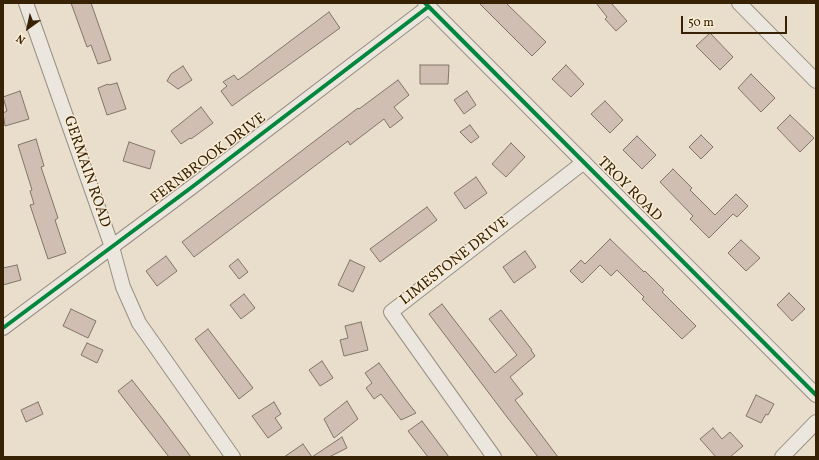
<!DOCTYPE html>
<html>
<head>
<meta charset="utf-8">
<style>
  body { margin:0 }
  #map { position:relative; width:819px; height:460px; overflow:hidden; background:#e9decc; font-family:Vollkorn,serif }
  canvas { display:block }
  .frame { position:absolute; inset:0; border:4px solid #372206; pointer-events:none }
  .north { position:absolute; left:8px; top:8px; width:40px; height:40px; -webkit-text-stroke:3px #f9ecd5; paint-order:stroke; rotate:213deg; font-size:11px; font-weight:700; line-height:16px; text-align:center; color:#372206 }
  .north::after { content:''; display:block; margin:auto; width:14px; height:18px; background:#372206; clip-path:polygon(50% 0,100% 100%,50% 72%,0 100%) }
  .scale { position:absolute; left:681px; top:16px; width:106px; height:18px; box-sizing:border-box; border:2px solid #372206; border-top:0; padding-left:5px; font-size:12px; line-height:14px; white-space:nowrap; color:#372206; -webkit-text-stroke:3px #f9ecd5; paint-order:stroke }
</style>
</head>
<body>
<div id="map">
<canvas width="819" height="460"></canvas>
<div class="frame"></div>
<div class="north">N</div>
<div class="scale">50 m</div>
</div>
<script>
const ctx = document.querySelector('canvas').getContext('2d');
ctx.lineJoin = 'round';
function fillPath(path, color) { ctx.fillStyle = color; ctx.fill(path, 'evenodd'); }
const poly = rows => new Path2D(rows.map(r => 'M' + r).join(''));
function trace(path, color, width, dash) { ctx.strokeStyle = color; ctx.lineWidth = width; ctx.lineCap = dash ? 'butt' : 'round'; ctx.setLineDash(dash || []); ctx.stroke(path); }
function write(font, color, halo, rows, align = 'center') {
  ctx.font = font + ' Vollkorn,serif'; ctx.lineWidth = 3; ctx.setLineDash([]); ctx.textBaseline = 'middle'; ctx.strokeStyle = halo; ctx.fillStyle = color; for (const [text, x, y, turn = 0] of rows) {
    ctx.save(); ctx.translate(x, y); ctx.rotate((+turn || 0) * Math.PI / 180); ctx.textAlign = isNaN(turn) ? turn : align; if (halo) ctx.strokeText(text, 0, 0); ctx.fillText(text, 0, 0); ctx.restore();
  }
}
const building = poly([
  [71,3,91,3,111,60,98,64,91,45,87,47,71,3],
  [479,3,506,3,546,42,532,56,479,3],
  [596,3,611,3,627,21,616,31,605,19,607,17,596,3],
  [329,12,340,28,232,106,221,91,227,86,223,82,234,75,238,80,245,75,329,12],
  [710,33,733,57,720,70,696,46,710,33],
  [420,65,449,65,448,84,420,84,420,65],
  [566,65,584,84,571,97,552,79,566,65],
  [183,66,192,80,178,89,167,81,171,74,183,66],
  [751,74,775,98,761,112,738,88,751,74],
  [398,80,409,95,394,107,403,118,390,128,384,119,350,145,348,141,194,257,182,242,358,108,359,109,398,80],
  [117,83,126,109,107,115,98,88,108,84,109,85,117,83],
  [20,91,29,119,5,126,3,113,7,111,3,97,20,91],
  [467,91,476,105,464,114,454,100,467,91],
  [605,101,623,120,610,133,591,114,605,101],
  [201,107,213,123,191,139,190,138,181,144,171,131,201,107],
  [790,115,814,138,800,152,777,128,790,115],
  [470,125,479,137,471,143,460,132,470,125],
  [701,135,713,147,701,159,689,147,701,135],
  [637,136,656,155,642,169,623,150,637,136],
  [36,139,44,166,41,167,58,218,55,220,66,253,48,259,30,205,34,204,30,191,32,190,18,145,36,139],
  [129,142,155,151,150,169,123,161,129,142],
  [511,143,525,157,506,177,492,164,511,143],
  [673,169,692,188,690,190,715,215,736,194,748,206,737,217,733,214,709,238,690,219,693,216,660,182,673,169],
  [476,177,487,193,465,209,454,193,476,177],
  [427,207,437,220,380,262,370,249,427,207],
  [610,239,644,272,645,271,664,290,662,292,696,326,682,339,642,299,644,297,617,270,611,276,600,265,582,283,570,271,581,260,585,264,610,239],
  [741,240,760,258,746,271,728,253,741,240],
  [525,251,536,267,514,283,503,267,525,251],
  [166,256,177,271,157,286,146,271,166,256],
  [238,259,248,272,239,279,229,266,238,259],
  [350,260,365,267,353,292,338,285,350,260],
  [17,265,21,280,3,285,3,268,17,265],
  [789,293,805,309,792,321,777,305,789,293],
  [244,294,255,308,241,319,230,305,244,294],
  [442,304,495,373,517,355,489,319,501,310,532,350,531,350,535,356,510,377,523,394,515,400,558,457,538,457,507,417,429,314,442,304],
  [71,309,96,321,88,338,63,326,71,309],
  [361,322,368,350,344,356,340,340,348,338,345,326,361,322],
  [208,329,253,388,239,399,195,339,208,329],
  [87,343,103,350,97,363,81,355,87,343],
  [322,361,333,378,320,386,309,370,322,361],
  [379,363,405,399,416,413,401,420,381,394,374,399,366,388,372,383,365,373,379,363],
  [132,380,161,417,191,457,169,457,118,391,132,380],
  [756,395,774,404,768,415,766,414,761,423,746,416,756,395],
  [347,401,358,419,334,438,324,419,347,401],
  [38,402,43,414,26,422,21,410,38,402],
  [274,402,281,414,275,418,282,428,268,438,252,416,274,402],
  [422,421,449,457,428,457,408,431,422,421],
  [713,428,722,439,730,432,743,446,730,457,716,457,700,439,713,428],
  [342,437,347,448,329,457,312,457,342,437],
  [303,444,312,457,284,457,303,444]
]);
const minor = poly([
  [26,3,112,247,123,287,139,323,233,457],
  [425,3,816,395],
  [739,3,816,81],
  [3,328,192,187,428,7],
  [494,457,391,312,584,162],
  [782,457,816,422]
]);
const cycleway = poly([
  [425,3,816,395],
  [3,328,192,187,428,7]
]);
const streetNames = [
  ["FERNBROOK DRIVE",209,159,-37],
  ["GERMAIN ROAD",86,172,71],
  ["TROY ROAD",629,190,45],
  ["LIMESTONE DRIVE",455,262,-38]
];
fillPath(building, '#d1beb3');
trace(building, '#7e7668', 1);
trace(minor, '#988f82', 16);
trace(minor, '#ece7de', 14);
trace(cycleway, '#00873e', 4);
write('15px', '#372206', '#f9ecd5', streetNames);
</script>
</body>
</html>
